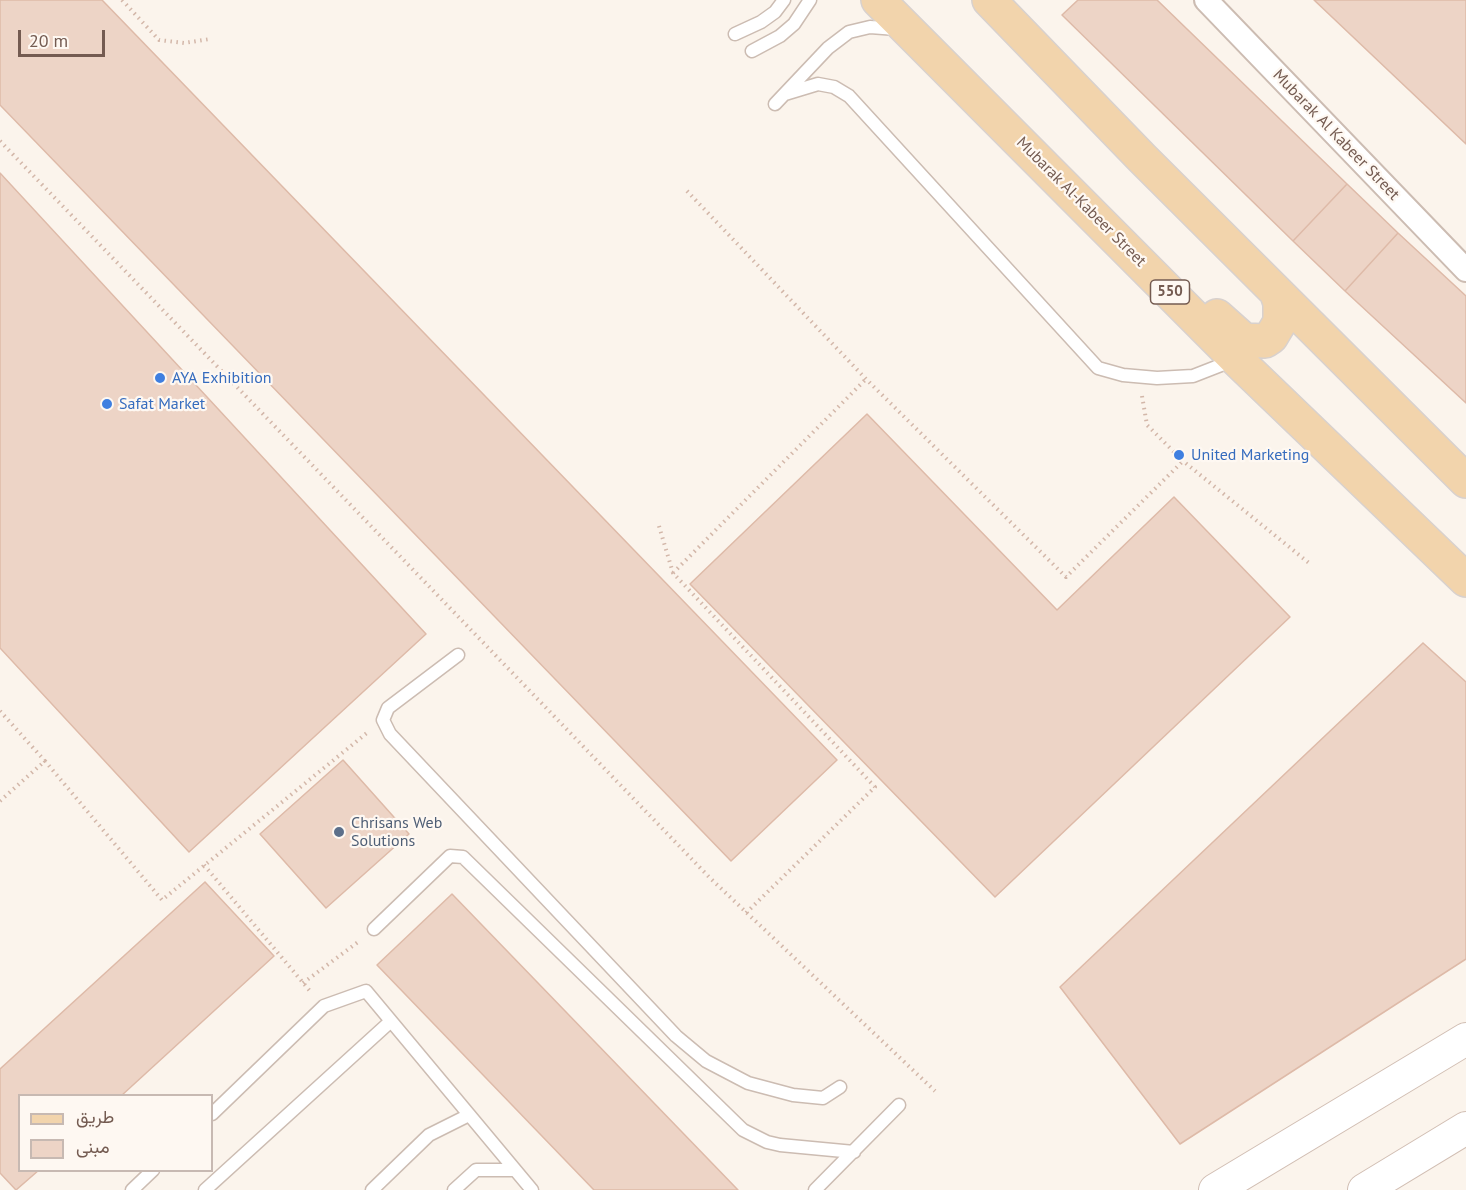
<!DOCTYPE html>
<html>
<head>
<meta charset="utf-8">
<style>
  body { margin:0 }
  #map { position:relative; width:1466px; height:1190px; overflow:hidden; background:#fbf4ec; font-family:"PT Sans",Vazirmatn,sans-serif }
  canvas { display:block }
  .legend { position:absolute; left:18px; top:1094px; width:195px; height:78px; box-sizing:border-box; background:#fef8f2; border:2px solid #c7b9b2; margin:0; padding:8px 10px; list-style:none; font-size:18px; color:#745b51 }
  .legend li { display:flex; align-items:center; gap:12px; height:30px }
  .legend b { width:30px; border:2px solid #c7b9b2 }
  .scale { position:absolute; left:18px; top:30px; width:87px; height:27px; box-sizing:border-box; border:3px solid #745b51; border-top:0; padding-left:8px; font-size:18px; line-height:21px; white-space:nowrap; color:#745b51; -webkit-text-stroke:4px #fef8f2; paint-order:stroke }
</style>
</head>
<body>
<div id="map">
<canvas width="1466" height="1190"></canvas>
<ul class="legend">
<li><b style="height:8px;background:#f2d4ac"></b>طريق</li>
<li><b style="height:16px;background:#edd4c6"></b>مبنى</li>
</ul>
<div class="scale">20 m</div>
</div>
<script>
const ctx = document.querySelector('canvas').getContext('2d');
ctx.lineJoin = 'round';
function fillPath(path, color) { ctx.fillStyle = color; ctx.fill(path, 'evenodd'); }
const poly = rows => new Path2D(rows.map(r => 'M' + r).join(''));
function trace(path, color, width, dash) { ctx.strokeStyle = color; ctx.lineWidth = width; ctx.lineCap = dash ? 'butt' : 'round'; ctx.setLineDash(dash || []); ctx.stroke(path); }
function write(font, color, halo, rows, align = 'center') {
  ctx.font = font + ' "PT Sans",sans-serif'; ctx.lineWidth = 4.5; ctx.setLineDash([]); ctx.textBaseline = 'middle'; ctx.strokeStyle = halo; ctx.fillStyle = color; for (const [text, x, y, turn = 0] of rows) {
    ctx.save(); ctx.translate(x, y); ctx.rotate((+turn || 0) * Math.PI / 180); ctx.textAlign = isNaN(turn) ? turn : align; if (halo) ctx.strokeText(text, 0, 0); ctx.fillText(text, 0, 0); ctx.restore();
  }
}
const building = poly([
  [0,0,102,0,837,760,731,861,0,105,0,0],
  [1078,0,1157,0,1347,184,1293,241,1062,15,1078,0],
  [1314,0,1466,0,1466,144,1314,0],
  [0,173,426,634,189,852,0,648,0,173],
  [1347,184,1398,233,1345,291,1293,241,1347,184],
  [1398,233,1466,296,1466,403,1345,291,1398,233],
  [867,414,1057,610,1174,497,1290,617,995,897,690,584,867,414],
  [1423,643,1466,682,1466,959,1180,1144,1060,987,1423,643],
  [343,760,409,834,326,908,260,834,343,760],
  [205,882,274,956,121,1096,20,1096,20,1170,39,1170,16,1190,0,1173,0,1069,205,882],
  [452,894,738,1190,594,1190,377,965,452,894]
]);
const path = poly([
  [122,0,159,40,184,43,210,39],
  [0,141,710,878,935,1091],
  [687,191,866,379,1066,577,1183,461],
  [1142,396,1147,425,1183,461,1309,563],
  [659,526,673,573,875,787,746,913],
  [673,573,866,379],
  [0,711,45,761],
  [0,801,45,761,162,900,368,732],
  [204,865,310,991],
  [303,983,358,942]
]);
const service = poly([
  [735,34,761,22,775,12,784,0],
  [752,51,780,36,794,24,810,0],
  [785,94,818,84,834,87,849,96,1098,368,1123,375,1157,378,1193,376,1234,360],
  [775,104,828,48,849,32,870,27,896,29],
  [458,655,388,708,383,720,390,734,676,1036,706,1061,748,1083,793,1095,823,1098,840,1087],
  [374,929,450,856,463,857,743,1130,767,1142,780,1145,854,1152],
  [212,1114,324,1006,366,991,532,1190],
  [132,1190,153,1170],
  [205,1190,391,1021],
  [372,1190,429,1135,469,1115],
  [454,1190,476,1170,515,1170],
  [815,1190,899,1105]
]);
const minor = poly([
  [1206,0,1466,270]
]);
const secondary = poly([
  [1215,1190,1466,1039],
  [1364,1190,1466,1128]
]);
const primary = poly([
  [878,0,1236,359,1466,580],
  [989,0,1142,158,1466,481],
  [1217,316,1244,340,1265,341,1271,337,1280,322,1280,303,1277,294]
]);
const markers = [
  [160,378,6,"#3f7fe0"],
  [107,404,6,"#3f7fe0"],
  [1179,455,6,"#3f7fe0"],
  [339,832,6,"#5c6f8a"]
];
const shields = [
  [1170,292,39]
];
const shieldNames = [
  ["550",1170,292]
];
const streetNames = [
  ["Mubarak Al Kabeer Street",1336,135,46],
  ["Mubarak Al-Kabeer Street",1081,202,45]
];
const shopNames = [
  ["AYA Exhibition",172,378],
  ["Safat Market",119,404],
  ["United Marketing",1191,455]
];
const serviceNames = [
  ["Chrisans Web",351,823],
  ["Solutions",351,841]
];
fillPath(building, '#edd4c6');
trace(building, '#debaa8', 1.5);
trace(service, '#ccbcb2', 15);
trace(minor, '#ccbcb2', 26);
trace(secondary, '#d1beb3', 34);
trace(primary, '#d8d1ce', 36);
trace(path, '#d3b7a9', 4, [1.5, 4.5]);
trace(service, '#fff', 12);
trace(minor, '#fff', 22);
trace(secondary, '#fff', 32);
trace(primary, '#f2d4ac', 33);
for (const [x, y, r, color] of markers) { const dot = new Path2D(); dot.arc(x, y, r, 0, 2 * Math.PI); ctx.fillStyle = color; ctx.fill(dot); trace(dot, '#fef8f2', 2); }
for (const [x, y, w] of shields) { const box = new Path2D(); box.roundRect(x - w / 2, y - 12, w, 24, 4.5); ctx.fillStyle = '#fef8f2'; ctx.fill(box); trace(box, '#745b51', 1.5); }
write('bold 15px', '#745b51', null, shieldNames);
write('16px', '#745b51', '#fef8f2', streetNames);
write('16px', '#366cbe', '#fef8f2', shopNames, 'left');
write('16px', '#4e5e75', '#fef8f2', serviceNames, 'left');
</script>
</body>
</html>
